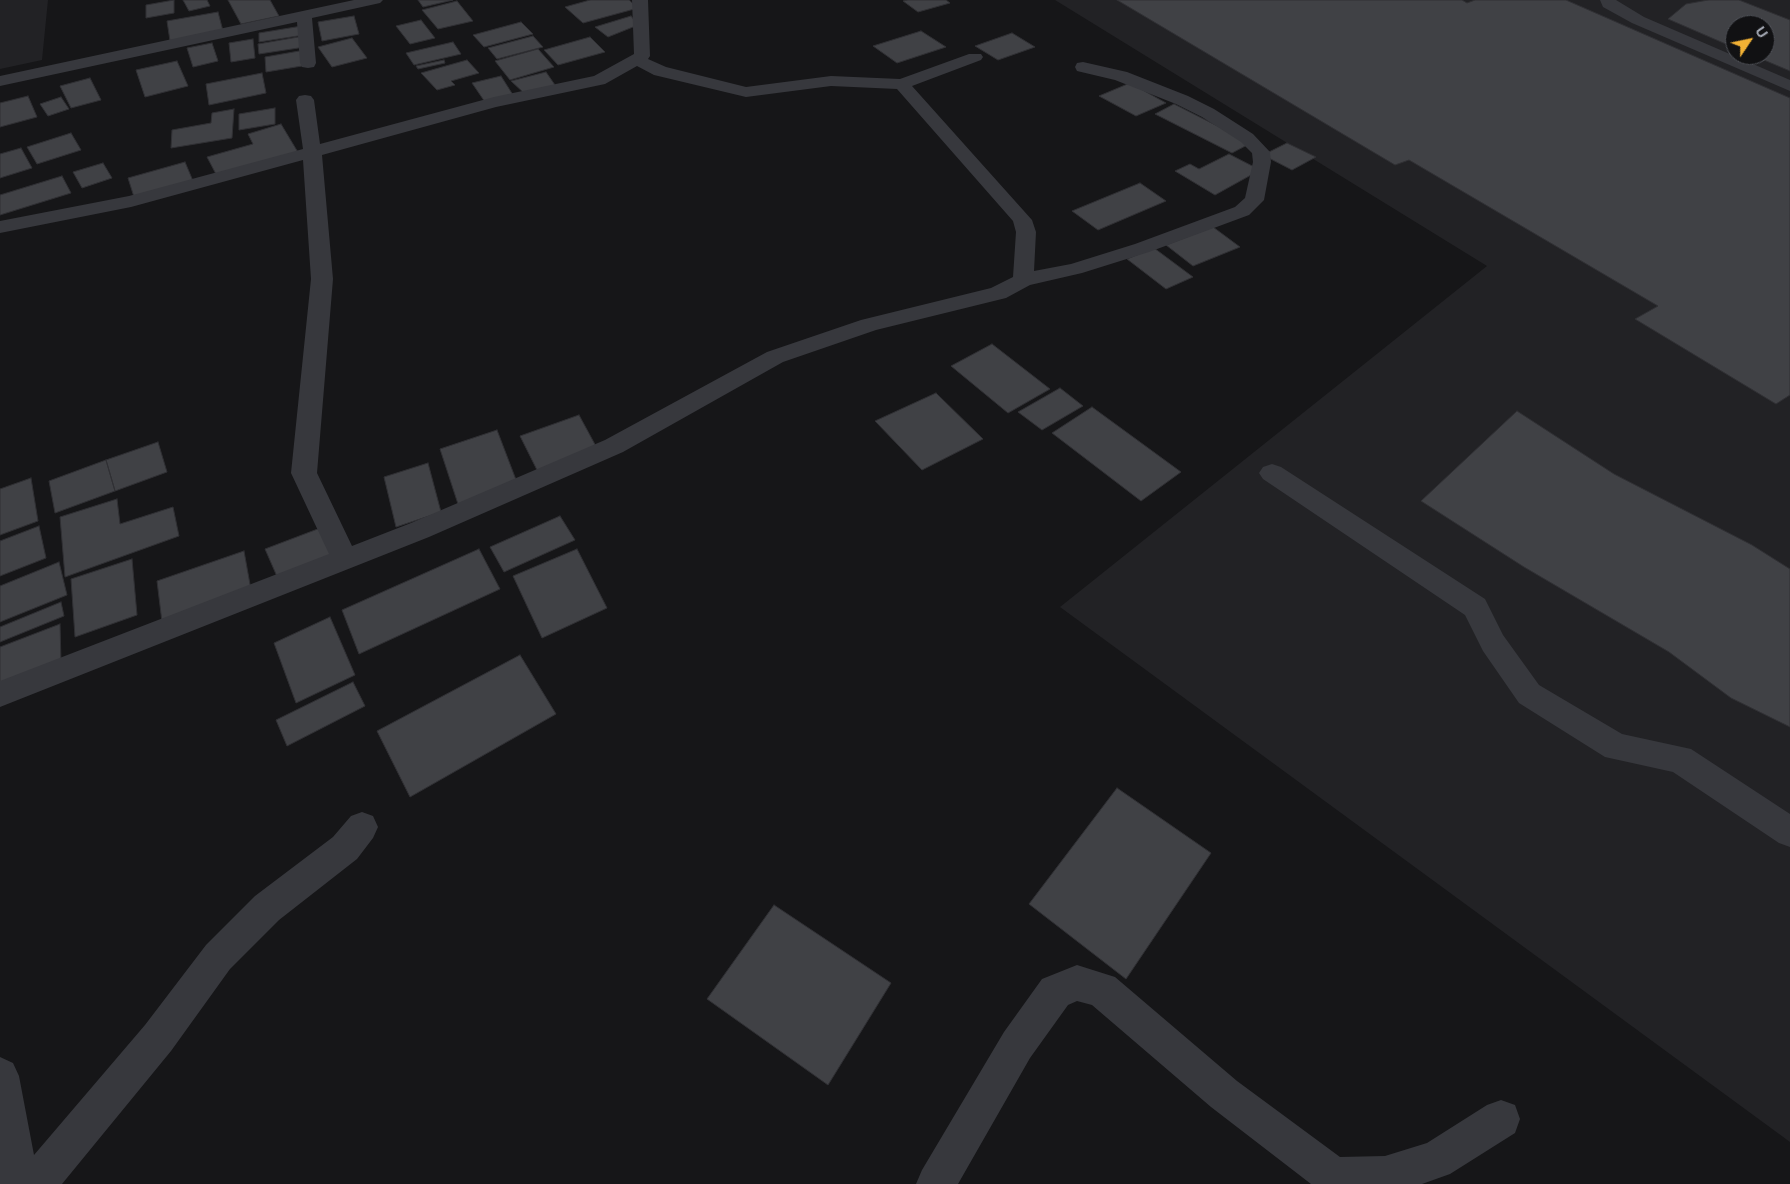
<!DOCTYPE html>
<html>
<head>
<meta charset="utf-8">
<style>
  body { margin:0 }
  #map { position:relative; width:1790px; height:1184px; overflow:hidden; background:#161618; font-family:Helvetica,sans-serif }
  canvas { display:block }
  .north { position:absolute; left:1725px; top:15px; width:50px; height:50px; box-sizing:border-box; background:#111113; border:1px solid #4d4f55; border-radius:50%; rotate:56deg; font-size:14px; font-weight:700; line-height:20px; text-align:center; color:#a8adb8 }
  .north::after { content:''; display:block; margin:auto; width:18px; height:22px; background:#f2b134; clip-path:polygon(50% 0,100% 100%,50% 72%,0 100%) }
</style>
</head>
<body>
<div id="map">
<canvas width="1790" height="1184"></canvas>
<div class="north">U</div>
</div>
<script>
const ctx = document.querySelector('canvas').getContext('2d');
ctx.lineJoin = 'round';
function fillPath(path, color) { ctx.fillStyle = color; ctx.fill(path, 'evenodd'); }
const poly = rows => new Path2D(rows.map(r => 'M' + r).join(''));
function trace(path, color, width, dash) { ctx.strokeStyle = color; ctx.lineWidth = width; ctx.lineCap = dash ? 'butt' : 'round'; ctx.setLineDash(dash || []); ctx.stroke(path); }
const built = poly([
  [0,0,48,0,42,60,0,69],
  [1055,0,1790,0,1790,1142,1060,607,1487,266],
  [1735,25,1765,25,1765,55,1735,55]
]);
const building = poly([
  [174,0,174,13,146,18,146,5,174,0],
  [183,0,207,0,210,6,189,11,183,0],
  [228,0,270,0,279,16,241,24,228,0],
  [418,0,453,0,423,7,418,0],
  [590,0,629,0,638,8,583,23,565,7,590,0],
  [907,0,946,0,950,3,918,12,903,1,907,0],
  [1117,0,1462,0,1467,3,1475,0,1566,0,1790,98,1790,395,1776,404,1635,319,1658,306,1409,160,1395,165,1117,0],
  [1708,0,1739,0,1790,20,1790,71,1752,55,1765,55,1765,25,1735,25,1735,48,1668,19,1686,4,1708,0],
  [457,1,473,21,438,29,422,10,457,1],
  [218,12,223,31,170,41,167,21,218,12],
  [354,16,359,34,322,41,318,22,354,16],
  [631,16,638,25,608,37,595,27,631,16],
  [421,20,435,38,410,44,396,26,421,20],
  [521,22,533,34,484,47,473,35,521,22],
  [302,26,304,35,259,42,259,33,302,26],
  [921,31,946,47,897,63,873,46,921,31],
  [1012,33,1035,47,998,60,975,46,1012,33],
  [304,36,305,47,259,54,258,44,304,36],
  [533,36,543,47,497,59,488,48,533,36],
  [590,37,605,52,558,65,544,50,590,37],
  [352,38,367,58,332,67,318,47,352,38],
  [253,39,255,58,231,62,229,43,253,39],
  [453,42,461,54,414,65,406,53,453,42],
  [212,43,218,61,193,67,187,48,212,43],
  [538,49,554,67,510,80,495,61,538,49],
  [305,50,308,65,266,72,265,57,305,50],
  [444,60,445,63,418,69,416,66,444,60],
  [467,60,479,73,451,81,455,85,437,90,421,73,467,60],
  [177,61,188,86,145,97,136,70,177,61],
  [546,72,555,85,525,94,511,81,546,72],
  [262,73,266,93,209,105,206,84,262,73],
  [501,76,513,95,485,102,472,83,501,76],
  [90,78,101,100,71,108,60,86,90,78],
  [1130,83,1166,103,1136,116,1099,96,1130,83],
  [28,96,37,117,0,127,0,103,28,96],
  [61,97,69,109,48,116,40,104,61,97],
  [1174,104,1251,143,1232,153,1155,114,1174,104],
  [275,108,275,124,239,130,239,114,275,108],
  [234,109,232,138,171,148,172,130,211,123,212,113,234,109],
  [281,124,299,154,217,176,207,157,253,144,248,134,281,124],
  [71,133,81,150,37,164,27,147,71,133],
  [1287,143,1316,157,1292,170,1263,155,1287,143],
  [21,148,32,168,0,178,0,154,21,148],
  [1229,154,1260,170,1215,195,1175,171,1190,164,1199,169,1229,154],
  [185,162,193,181,134,197,128,178,185,162],
  [103,163,112,178,82,188,73,172,103,163],
  [62,176,71,193,0,215,0,195,62,176],
  [1140,183,1166,201,1098,230,1072,211,1140,183],
  [1213,227,1240,247,1193,266,1166,245,1213,227],
  [1154,248,1193,277,1166,289,1127,259,1154,248],
  [992,344,1050,389,1008,413,951,366,992,344],
  [1060,388,1083,406,1042,430,1018,412,1060,388],
  [936,393,983,439,922,470,875,421,936,393],
  [1092,407,1181,472,1141,501,1052,433,1092,407],
  [1517,411,1614,474,1752,545,1790,569,1790,727,1731,698,1669,652,1524,567,1421,501,1517,411],
  [579,415,598,450,538,472,520,436,579,415],
  [497,430,518,485,458,504,440,449,497,430],
  [158,442,167,472,115,491,106,460,158,442],
  [106,460,115,491,55,513,49,481,106,460],
  [428,463,441,512,396,527,384,477,428,463],
  [31,478,38,521,0,535,0,489,31,478],
  [117,499,120,524,173,507,179,536,65,577,60,517,117,499],
  [560,516,575,540,504,572,490,547,560,516],
  [39,526,46,558,0,576,0,541,39,526],
  [323,527,336,559,279,581,265,549,323,527],
  [479,549,500,589,359,654,342,610,479,549],
  [577,549,607,608,542,638,513,576,577,549],
  [244,551,251,590,162,622,157,581,244,551],
  [132,559,137,615,75,637,71,579,132,559],
  [59,562,67,595,0,622,0,586,59,562],
  [61,602,64,616,0,642,0,627,61,602],
  [330,617,355,675,296,703,274,643,330,617],
  [60,624,61,662,0,683,0,647,60,624],
  [520,655,556,714,410,797,377,731,520,655],
  [353,682,365,706,287,746,276,720,353,682],
  [1117,788,1211,853,1126,979,1029,904,1117,788],
  [774,905,891,983,828,1085,707,999,774,905]
]);
const lane = poly([
  [1600,0,1616,0,1644,17,1790,80,1790,91,1632,23,1603,7,1600,0],
  [1272,464,1281,467,1485,599,1503,635,1539,685,1622,734,1691,749,1790,814,1790,847,1779,843,1673,772,1605,757,1519,703,1483,651,1465,615,1263,479,1259,473,1263,467,1272,464]
]);
const street = poly([
  [354,0,383,0,380,3,312,18,316,63,314,67,308,68,302,67,300,63,297,22,0,86,0,76,354,0],
  [632,0,648,0,650,56,648,59,666,67,746,87,831,76,900,79,969,54,981,54,983,57,981,60,912,86,1032,220,1036,232,1034,271,1071,264,1135,244,1235,207,1245,198,1253,162,1252,153,1241,142,1202,117,1176,104,1115,80,1077,71,1075,67,1077,63,1083,62,1127,72,1188,96,1214,109,1253,134,1270,152,1271,162,1264,200,1249,215,1149,252,1082,273,1030,285,1006,298,876,330,783,362,623,452,429,537,0,707,0,681,329,554,291,473,311,279,303,160,131,207,0,233,0,221,129,196,303,149,296,100,299,96,305,95,311,96,314,100,320,144,494,97,594,76,634,54,632,0],
  [637,66,654,75,746,97,831,86,897,89,1013,221,1016,232,1013,277,991,288,861,320,767,352,605,440,411,523,352,546,317,473,333,279,322,155,496,107,605,84,637,66],
  [362,812,373,816,378,827,373,838,357,859,279,920,230,969,171,1051,62,1184,0,1184,0,1057,13,1063,19,1076,34,1155,145,1025,206,945,255,896,333,837,351,816,362,812],
  [1077,965,1115,977,1237,1081,1340,1157,1385,1156,1427,1143,1487,1105,1501,1100,1515,1105,1520,1119,1515,1133,1450,1174,1422,1184,1311,1184,1211,1107,1092,1005,1077,1001,1068,1005,1030,1058,958,1184,916,1184,922,1170,1004,1032,1042,979,1077,965]
]);
fillPath(built, '#222225');
fillPath(building, '#404145');
trace(building, '#303034', 1);
fillPath(lane, '#37383d');
fillPath(street, '#37383d');
</script>
</body>
</html>
